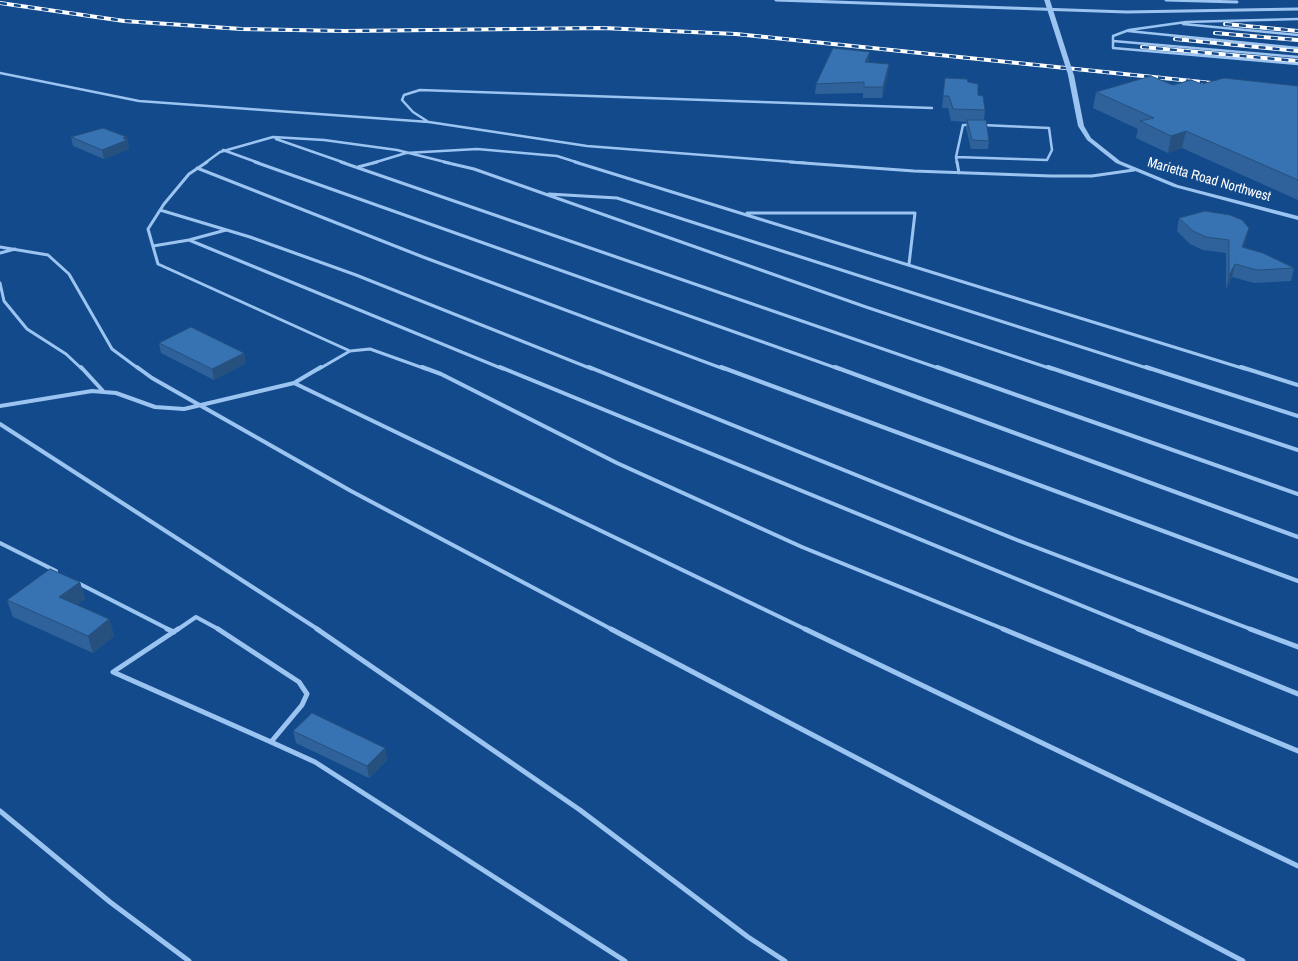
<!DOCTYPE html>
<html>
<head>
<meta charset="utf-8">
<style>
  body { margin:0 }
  canvas { display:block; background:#134a8c }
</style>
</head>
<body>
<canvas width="1298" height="961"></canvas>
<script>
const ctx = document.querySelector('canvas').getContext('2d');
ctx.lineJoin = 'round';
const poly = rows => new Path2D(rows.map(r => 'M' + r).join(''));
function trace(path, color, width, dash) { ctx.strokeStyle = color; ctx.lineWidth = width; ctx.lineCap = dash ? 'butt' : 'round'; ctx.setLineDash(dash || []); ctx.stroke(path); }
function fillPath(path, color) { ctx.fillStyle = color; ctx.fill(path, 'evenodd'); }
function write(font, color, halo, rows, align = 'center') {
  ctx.font = font + ' "Archivo Narrow",sans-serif'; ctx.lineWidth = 4.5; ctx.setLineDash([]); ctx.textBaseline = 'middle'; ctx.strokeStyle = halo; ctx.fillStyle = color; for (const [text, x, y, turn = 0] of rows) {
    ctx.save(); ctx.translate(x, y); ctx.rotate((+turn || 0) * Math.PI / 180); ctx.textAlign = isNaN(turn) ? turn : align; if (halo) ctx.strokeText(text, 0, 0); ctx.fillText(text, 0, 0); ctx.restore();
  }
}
const serviceFar3 = poly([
  [1298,19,1186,22,1129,30,1113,36,1113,48,1298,64],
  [1183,24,1298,35],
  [1128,31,1298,48],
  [1113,41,1298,57],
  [0,73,139,101,429,122,587,146,806,163],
  [427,121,413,112,402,100,404,95,420,90,932,108],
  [276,139,345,163],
  [223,150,259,163],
  [956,157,963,125,970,125],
  [205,163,220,152,273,137,324,140,397,150,449,163],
  [373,163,406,153,477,149,557,156,579,163],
  [957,163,956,157,1047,160,1052,150,1049,128,982,125]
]);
const serviceFar2 = poly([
  [207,162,189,174,164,204,148,229,158,264,350,351,319,369],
  [255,162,839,369],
  [341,162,941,369],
  [444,162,474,169,866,307,1052,369],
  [575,162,1245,369],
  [790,162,914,171,1051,176,1092,176,1134,170],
  [957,162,959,173],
  [358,167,377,162],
  [197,168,423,257,724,369],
  [549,194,617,198,1150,369],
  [160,210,250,237,356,275,592,369],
  [747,213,915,213,909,264],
  [189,240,226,230],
  [153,246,189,240,503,369],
  [0,247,48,255,69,274,112,349,139,369],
  [0,253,15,249],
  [0,283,4,301,27,329,66,354,82,369],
  [350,351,370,349,426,369]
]);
const serviceFar1 = poly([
  [81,367,103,391],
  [137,367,152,378,351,491,613,630],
  [422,367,441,374,617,463,802,547,1006,630],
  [500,367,1141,630],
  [589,367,1017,540,1253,630],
  [721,367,1298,581],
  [835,367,1298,537],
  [937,367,1298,494],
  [1048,367,1298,450],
  [1146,367,1298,416],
  [1241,367,1298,385],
  [294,383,807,630],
  [0,406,92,391,116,393,155,407,184,409,294,383,321,367],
  [0,424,319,630],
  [0,543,56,571],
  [78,583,170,630],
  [177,630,196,617,220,630]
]);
const service = poly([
  [167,629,174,632],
  [178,629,113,672,271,742],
  [218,629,299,682,307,694,302,705,271,742],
  [317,629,580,810,748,937,785,961],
  [611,629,1243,961],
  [805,629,1298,866],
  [1003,629,1298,751],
  [1138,629,1298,694],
  [1250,629,1298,647],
  [271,742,315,762,625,961],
  [0,811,110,902,189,961]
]);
const minor = poly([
  [776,0,1127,12,1298,9],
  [1166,0,1237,2]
]);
const tertiary = poly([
  [1071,73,1074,75,1084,126,1091,138,1120,161,1178,185,1298,216,1298,220,1174,187,1116,163,1087,140,1078,126,1068,75,1071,73]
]);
const rail = poly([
  [0,3,124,21,242,29,345,31,603,28,736,34,1221,84],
  [1225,24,1298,31],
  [1215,33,1298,40],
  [1175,39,1298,51],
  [1142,47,1298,61]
]);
const tertiaryBridge = poly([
  [1047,0,1071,75]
]);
const wall = poly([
  [869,63,888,75,882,98,863,98,863,93,815,94,816,84],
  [945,78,968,82,978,95,985,110,984,120,989,141,988,149,971,149,966,128,967,122,951,121,948,108,942,108],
  [1202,84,1298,86,1298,200,1182,148,1168,153,1136,138,1138,129,1093,108,1096,92,1173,85],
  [71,137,127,137,129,149,104,159,73,146],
  [1179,218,1249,228,1243,247,1294,268,1291,281,1254,283,1232,277,1226,289,1226,253,1203,250,1190,244,1177,231],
  [159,343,244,353,246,363,214,380,161,353],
  [80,582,85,599,76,605,109,619,114,636,93,653,13,617,7,600],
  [293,731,385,748,387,760,369,778,296,743]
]);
const shadedWall = poly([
  [870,52,869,62,864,73,865,62],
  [889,64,888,75,882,98,883,87],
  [1186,131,1182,148,1168,153,1171,136],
  [127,137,129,149,104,159,102,150],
  [1249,228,1246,241,1239,260,1242,247],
  [1235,264,1232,277,1226,289,1229,276],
  [244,353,246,363,214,380,212,369],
  [80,582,85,599,64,614,59,597],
  [109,619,114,636,93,653,88,636],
  [385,748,387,760,369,778,367,766]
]);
const building = poly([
  [833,48,870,52,865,62,889,64,883,87,864,87,864,82,816,84,833,48],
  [1151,76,1173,85,1191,80,1202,84,1224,78,1298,86,1298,180,1186,131,1171,136,1140,121,1154,118,1096,92,1151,76],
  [945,78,967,79,968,82,978,84,978,95,983,96,985,110,953,109,949,96,943,96,945,78],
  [967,120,986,120,989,141,972,140,967,120],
  [103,128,127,137,123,138,127,140,102,150,71,137,103,128],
  [1205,211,1230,215,1242,220,1249,228,1242,247,1263,253,1294,268,1257,270,1235,264,1229,276,1229,240,1206,237,1193,231,1179,218,1205,211],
  [191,327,244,353,212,369,159,343,191,327],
  [50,569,80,582,59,597,109,619,88,636,7,600,50,569],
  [312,713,385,748,367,766,293,731,312,713]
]);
const farStreetnames = [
  ["Marietta Road Northwest",1209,180,16]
];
trace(serviceFar3, '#9cc4f1', 2.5);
trace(serviceFar2, '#9cc4f1', 3);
trace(serviceFar1, '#9cc4f1', 4);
trace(service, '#9cc4f1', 5);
trace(minor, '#9cc4f1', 3);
fillPath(tertiary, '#9cc4f1');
trace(rail, '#fff', 4);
trace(rail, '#134a8c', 2.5, [7]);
trace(tertiaryBridge, '#9cc4f1', 5.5);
fillPath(wall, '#2f629a');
fillPath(shadedWall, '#26507d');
fillPath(building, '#3772b3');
trace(building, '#26507d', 1);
write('14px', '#fff', '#134a8c', farStreetnames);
</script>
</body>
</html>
